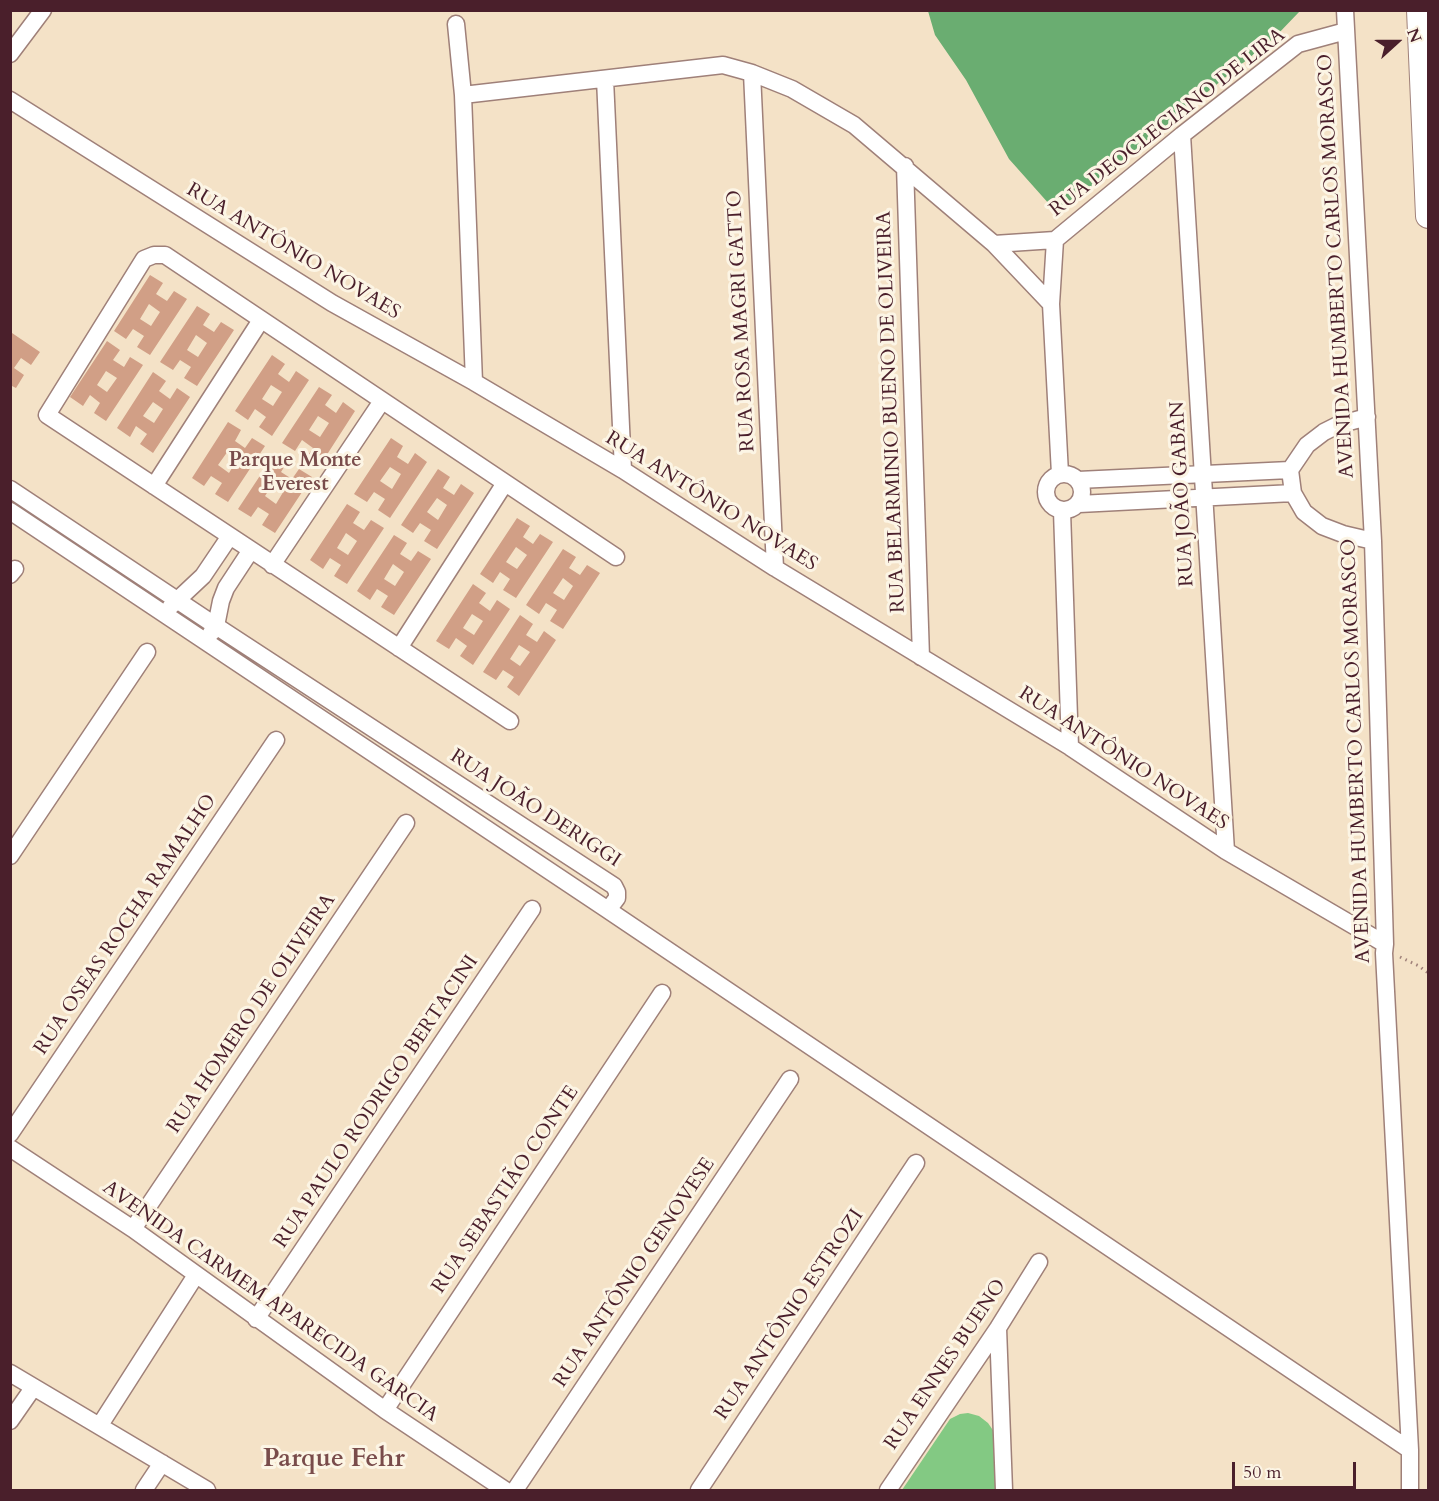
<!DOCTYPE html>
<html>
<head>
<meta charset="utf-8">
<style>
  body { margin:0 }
  #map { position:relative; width:1439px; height:1501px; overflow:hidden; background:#f4e2c7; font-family:Cardo,serif }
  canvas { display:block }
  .frame { position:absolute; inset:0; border:12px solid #4a1f2b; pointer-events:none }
  .north { position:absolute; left:1367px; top:12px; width:60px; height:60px; -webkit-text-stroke:4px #fcf5e5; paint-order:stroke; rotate:69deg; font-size:16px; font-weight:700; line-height:24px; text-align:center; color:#4a1f2b }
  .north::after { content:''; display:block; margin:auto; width:21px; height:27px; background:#4a1f2b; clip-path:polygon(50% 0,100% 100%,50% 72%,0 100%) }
  .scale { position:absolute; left:1232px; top:1462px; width:124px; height:27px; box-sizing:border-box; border:3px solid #4a1f2b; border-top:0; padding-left:8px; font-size:18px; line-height:21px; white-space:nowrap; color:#4a1f2b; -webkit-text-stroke:4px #fcf5e5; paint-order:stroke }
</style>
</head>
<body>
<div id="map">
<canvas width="1439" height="1501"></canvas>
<div class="frame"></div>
<div class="north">N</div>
<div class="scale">50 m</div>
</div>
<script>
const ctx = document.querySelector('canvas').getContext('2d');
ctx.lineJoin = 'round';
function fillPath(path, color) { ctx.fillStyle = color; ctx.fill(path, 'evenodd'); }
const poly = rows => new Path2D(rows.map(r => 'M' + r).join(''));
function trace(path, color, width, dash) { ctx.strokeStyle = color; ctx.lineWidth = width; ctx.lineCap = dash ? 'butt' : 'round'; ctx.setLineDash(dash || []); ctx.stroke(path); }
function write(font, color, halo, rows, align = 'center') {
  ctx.font = font + ' Cardo,serif'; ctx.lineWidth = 6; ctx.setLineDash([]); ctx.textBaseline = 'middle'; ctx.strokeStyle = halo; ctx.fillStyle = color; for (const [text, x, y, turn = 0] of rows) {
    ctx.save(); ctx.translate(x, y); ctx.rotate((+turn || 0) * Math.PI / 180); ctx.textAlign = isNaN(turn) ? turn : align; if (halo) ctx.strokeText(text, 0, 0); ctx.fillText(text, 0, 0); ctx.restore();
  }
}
const green = poly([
  [968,1413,979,1416,988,1423,997,1436,999,1490,902,1490,950,1419,960,1414]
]);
const forest = poly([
  [928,11,928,10,1300,11,1276,36,1058,214,1009,159,966,80,935,35]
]);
const building = poly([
  [150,275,163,283,156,294,167,301,174,291,187,299,150,355,137,347,144,336,133,329,126,339,114,331],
  [149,304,160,312,151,326,140,319],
  [197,306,210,314,203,325,214,332,221,322,234,330,197,386,184,378,191,367,180,360,173,370,160,362],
  [196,335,207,343,198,357,187,350],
  [12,333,40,352,31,365,21,358,14,368,24,375,16,388,10,385,10,335],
  [107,341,120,350,113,360,124,367,130,357,143,365,106,421,94,413,100,403,90,395,83,406,70,397],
  [106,371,117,378,107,392,97,385],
  [272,355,285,364,278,374,289,382,296,371,309,380,272,436,259,427,266,417,255,409,248,420,235,411],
  [271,385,282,392,273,406,262,399],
  [153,372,166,381,159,391,170,399,177,388,190,397,153,453,140,444,147,434,136,426,130,437,117,428],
  [153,402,163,409,154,423,143,416],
  [319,387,332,395,325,405,336,413,343,402,355,411,319,467,306,458,313,448,302,440,295,451,282,443],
  [318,416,329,423,320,437,309,430],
  [228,422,241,430,235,441,245,448,252,438,265,446,228,502,215,494,222,483,211,476,204,486,192,478],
  [228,451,238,458,229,473,218,465],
  [391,438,403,446,397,457,408,464,415,453,427,462,390,518,378,510,385,499,374,492,367,502,354,494],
  [390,467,401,474,392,489,380,481],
  [275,453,288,461,281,472,292,479,299,469,312,477,275,533,262,525,269,514,258,507,251,517,238,509],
  [274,482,285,489,276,504,265,496],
  [438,469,450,477,443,488,454,495,461,484,474,493,437,549,424,541,431,530,420,523,413,533,401,525],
  [437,498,447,505,438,520,427,512],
  [347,504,360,512,353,523,364,530,371,520,384,528,347,584,334,576,341,565,330,558,323,569,310,560],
  [346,533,357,541,348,555,337,548],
  [517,518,530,526,523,537,533,544,540,534,553,542,516,598,503,590,510,579,500,572,493,583,480,574],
  [516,547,527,555,517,569,506,562],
  [394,535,407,543,400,554,411,561,418,551,431,559,394,615,381,607,388,596,377,589,370,600,357,591],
  [393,564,404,572,395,586,384,579],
  [563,549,576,557,569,568,580,575,587,565,600,573,563,629,550,621,557,610,546,603,539,614,526,605],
  [563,578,573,586,564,600,553,593],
  [473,584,486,593,479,603,490,611,497,600,510,609,473,665,460,656,467,646,456,638,449,649,436,641],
  [472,614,483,621,474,635,463,628],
  [520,615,533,624,526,635,537,642,544,631,556,640,519,696,507,687,514,677,503,670,496,680,483,672],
  [519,645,530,652,520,666,510,659]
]);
const path = poly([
  [1400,957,1419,966,1428,973]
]);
const minor = poly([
  [1345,10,1373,541,1385,944,1384,953,1410,1450,1410,1490],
  [456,24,463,95,474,382],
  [10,54,43,10],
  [752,73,775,568],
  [605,79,623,470],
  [463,95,723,65,752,73,792,89,854,125,994,244,1051,304],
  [10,100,332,303,474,382,623,470,775,568,1070,747,1226,851,1385,944],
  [1182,135,1226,851],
  [905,166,921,657],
  [1055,240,1051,304,1060,474],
  [994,244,1055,240,1182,135,1298,44,1346,31],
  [1367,417,1338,425,1324,432,1307,445,1290,470,1293,493,1304,512,1322,526,1343,534,1373,541],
  '1046 492a18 18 0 1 1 36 0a18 18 0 1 1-36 0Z',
  [1078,480,1290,470],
  [154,486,261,320],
  [10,489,216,626,614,886,617,892,617,898,608,910,10,511],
  [1079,504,1293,493],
  [1062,511,1070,747],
  [272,565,382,401],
  [10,575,15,569],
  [171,606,203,576,230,536],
  [211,633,216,626,221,601,226,588,251,550],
  [399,648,505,483],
  [510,721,47,415,144,259,154,255,165,255,616,557],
  [10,856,147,652],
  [608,910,1410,1450],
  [10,1134,276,740],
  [10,1148,133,1229,385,1410,505,1490],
  [133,1229,406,823],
  [256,1319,532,909],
  [998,1328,1004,1490],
  [10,1373,207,1490],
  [385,1410,662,993],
  [10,1421,33,1388],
  [100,1425,196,1275],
  [144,1490,162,1463],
  [515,1490,790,1079],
  [699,1490,916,1163],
  [888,1490,998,1328,1039,1262]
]);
const highway = poly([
  [1419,10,1428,216]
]);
const streetNames = [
  ["RUA DEOCLECIANO DE LIRA",1168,123,-38],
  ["RUA ANTÔNIO NOVAES",293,252,31],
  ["AVENIDA HUMBERTO CARLOS MORASCO",1337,266,-93],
  ["RUA ROSA MAGRI GATTO",742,321,-93],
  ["RUA BELARMINIO BUENO DE OLIVEIRA",892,412,-92],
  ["RUA JOÃO GABAN",1183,494,-93],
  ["RUA ANTÔNIO NOVAES",711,502,32],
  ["AVENIDA HUMBERTO CARLOS MORASCO",1357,751,-92],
  ["RUA ANTÔNIO NOVAES",1123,759,33],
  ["RUA JOÃO DERIGGI",535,809,33],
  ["RUA OSEAS ROCHA RAMALHO",126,925,-56],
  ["RUA HOMERO DE OLIVEIRA",252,1014,-56],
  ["RUA PAULO RODRIGO BERTACINI",377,1102,-56],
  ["RUA SEBASTIÃO CONTE",506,1190,-56],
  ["RUA ANTÔNIO GENOVESE",635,1273,-56],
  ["AVENIDA CARMEM APARECIDA GARCIA",270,1302,35],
  ["RUA ANTÔNIO ESTROZI",790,1315,-56],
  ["RUA ENNES BUENO",946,1365,-56]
];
const neighbourhoodNames = [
  ["Parque Monte",295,461],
  ["Everest",295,485]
];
const districtNames = [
  ["Parque Fehr",334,1460]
];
fillPath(green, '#83c983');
fillPath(forest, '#6aad71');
fillPath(building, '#d19f86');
trace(minor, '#9f8079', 19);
trace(highway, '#9f8079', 26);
trace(path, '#9f8079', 3, [1.5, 4.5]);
trace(minor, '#fff', 16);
trace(highway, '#fff', 24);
write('20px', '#4a1f2b', '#fcf5e5', streetNames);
write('bold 21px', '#794c4b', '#fcf5e5', neighbourhoodNames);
write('bold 26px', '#794c4b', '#fcf5e5', districtNames);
</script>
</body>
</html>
